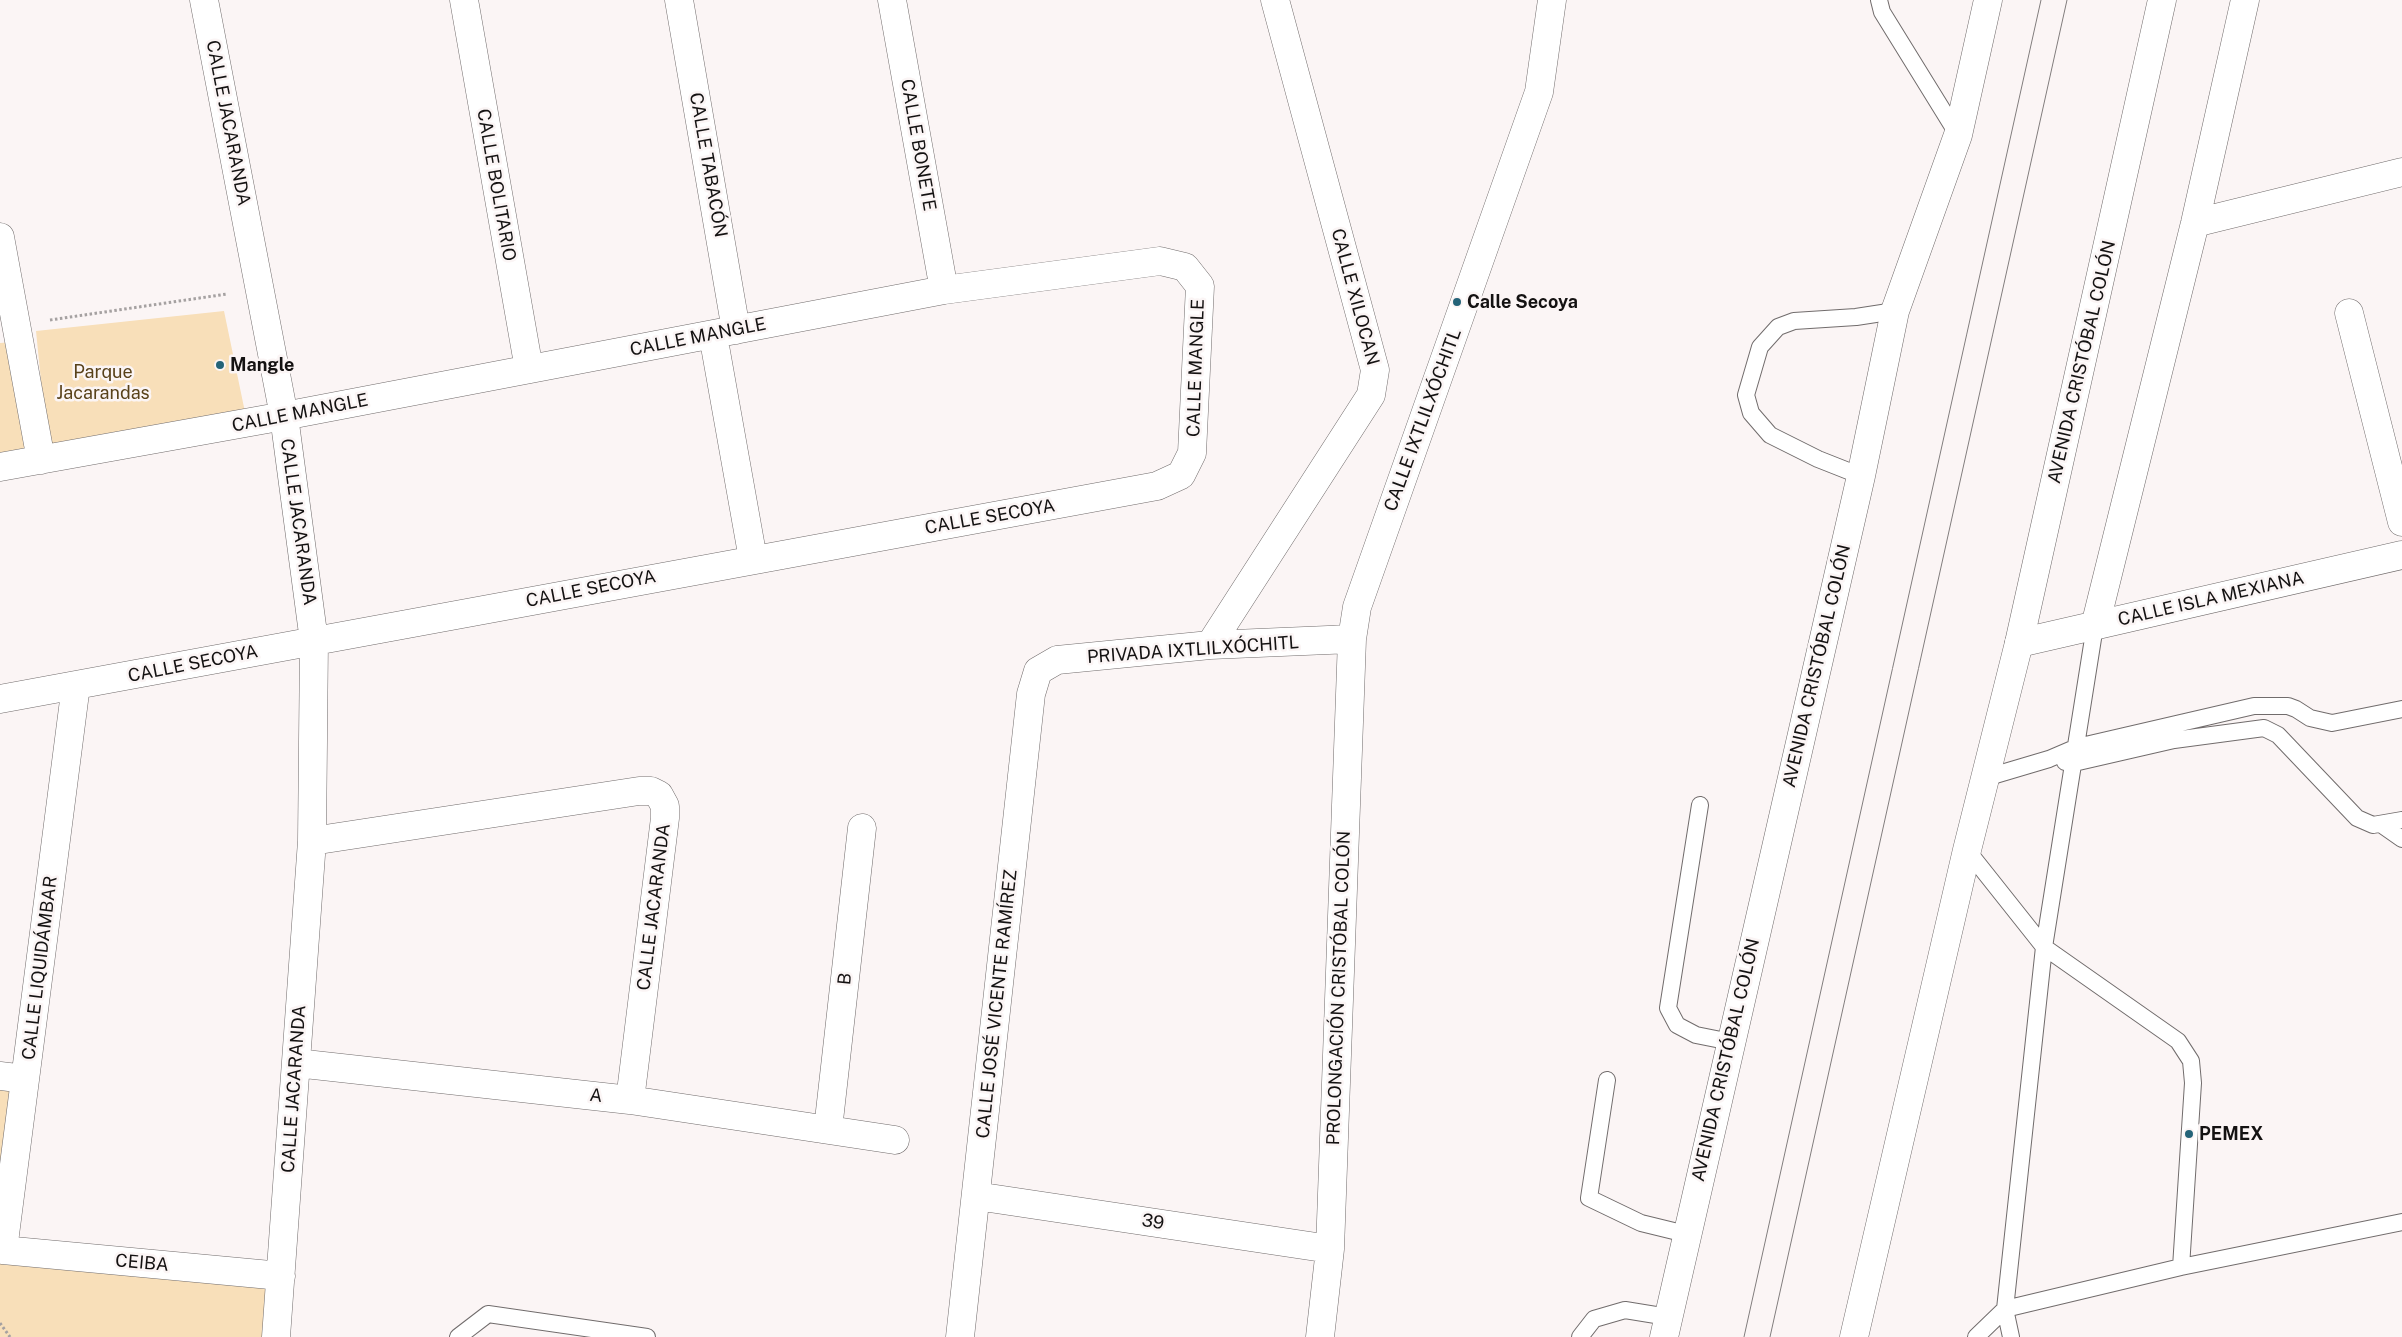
<!DOCTYPE html>
<html>
<head>
<meta charset="utf-8">
<style>
  body { margin:0 }
  canvas { display:block; background:#fbf5f5 }
</style>
</head>
<body>
<canvas width="2402" height="1337"></canvas>
<script>
const ctx = document.querySelector('canvas').getContext('2d');
ctx.lineJoin = 'round';
function fillPath(path, color) { ctx.fillStyle = color; ctx.fill(path, 'evenodd'); }
const poly = rows => new Path2D(rows.map(r => 'M' + r).join(''));
function trace(path, color, width, dash) { ctx.strokeStyle = color; ctx.lineWidth = width; ctx.lineCap = dash ? 'butt' : 'round'; ctx.setLineDash(dash || []); ctx.stroke(path); }
function write(font, color, halo, rows, align = 'center') {
  ctx.font = font + ' "Public Sans",sans-serif'; ctx.lineWidth = 5; ctx.setLineDash([]); ctx.textBaseline = 'middle'; ctx.strokeStyle = halo; ctx.fillStyle = color; for (const [text, x, y, turn = 0] of rows) {
    ctx.save(); ctx.translate(x, y); ctx.rotate((+turn || 0) * Math.PI / 180); ctx.textAlign = isNaN(turn) ? turn : align; if (halo) ctx.strokeText(text, 0, 0); ctx.fillText(text, 0, 0); ctx.restore();
  }
}
const green = poly([
  [224,311,246,417,48,451,36,331],
  [13,342,35,451,0,458,0,343],
  [0,1089,12,1090,0,1186],
  [0,1259,266,1286,263,1337,0,1337]
]);
const path = poly([
  [50,320,227,294],
  [0,1323,10,1337]
]);
const lane = poly([
  [1879,0,1882,12,1958,135],
  [1861,476,1818,459,1770,435,1751,413,1746,395,1760,347,1778,327,1794,321,1856,317,1895,311],
  [2065,762,2074,763,2174,740,2264,728,2278,735,2357,818,2373,825,2402,820],
  [1985,778,2049,759,2077,747,2254,706,2288,706,2296,709,2310,718,2332,723,2402,709],
  [1700,805,1668,1008,1677,1025,1696,1035,1731,1042],
  [2382,825,2402,839],
  [1967,850,2044,947,2178,1041,2191,1061,2193,1083,2181,1267,2005,1309,1976,1337],
  [1607,1080,1589,1198,1641,1223,1686,1234],
  [2181,1267,2402,1222],
  [458,1337,488,1314,647,1337],
  [1580,1337,1594,1319,1625,1310,1668,1317],
  [2011,1337,2005,1309,2044,947,2095,626]
]);
const street = poly([
  [204,0,284,416,314,641,312,841,276,1337],
  [464,0,529,369],
  [679,0,736,330],
  [892,0,944,290],
  [2195,223,2402,172],
  [0,237,41,460],
  [2349,313,2402,522],
  [713,335,753,559],
  [0,467,284,416,944,290,1160,261,1185,267,1200,286,1192,453,1181,475,1157,486,0,699],
  [2095,626,2195,223,2245,0],
  [2019,643,2402,555],
  [1210,645,1371,395,1375,370,1275,0],
  [76,685,3,1250,281,1276],
  [312,841,639,791,651,791,659,795,665,806,665,818,630,1100],
  [296,1063,630,1100,895,1140],
  [0,1076,25,1079],
  [828,1129,862,828],
  [976,1196,1330,1249],
  [960,1337,1031,694,1038,671,1057,660,1210,645,1352,639],
  [1320,1337,1330,1249,1352,639,1357,607,1539,92,1552,0]
]);
const primary = poly([
  [1664,1337,1861,476,1895,311,1958,135,1988,0],
  [1854,1337,1967,850,2019,643,2162,0]
]);
const tram = poly([
  [1744,1337,2041,0],
  [1770,1337,2067,0]
]);
const markers = [
  [1457,302,5,"#246378"],
  [220,365,5,"#246378"],
  [2189,1134,5,"#246378"]
];
const streetNames = [
  ["CALLE JACARANDA",228,123,79],
  ["CALLE BONETE",918,145,80],
  ["CALLE TABACÓN",708,165,80],
  ["CALLE BOLITARIO",496,185,80],
  ["CALLE XILOCAN",1355,297,75],
  ["CALLE MANGLE",698,337,-11],
  ["AVENIDA CRISTÓBAL COLÓN",2082,362,-77],
  ["CALLE MANGLE",1196,368,-88],
  ["CALLE MANGLE",300,413,-11],
  ["CALLE IXTLILXÓCHITL",1423,420,-70],
  ["CALLE SECOYA",990,517,-10],
  ["CALLE JACARANDA",298,522,82],
  ["CALLE SECOYA",591,589,-11],
  ["CALLE ISLA MEXIANA",2211,599,-13],
  ["PRIVADA IXTLILXÓCHITL",1193,650,-4],
  ["CALLE SECOYA",193,664,-11],
  ["AVENIDA CRISTÓBAL COLÓN",1817,666,-77],
  ["CALLE JACARANDA",654,907,-83],
  ["CALLE LIQUIDÁMBAR",40,968,-83],
  ["B",845,979,-84],
  ["PROLONGACIÓN CRISTÓBAL COLÓN",1339,988,-88],
  ["CALLE JOSÉ VICENTE RAMÍREZ",997,1004,-84],
  ["AVENIDA CRISTÓBAL COLÓN",1726,1060,-77],
  ["CALLE JACARANDA",294,1089,-86],
  ["A",596,1096,6],
  ["39",1153,1222,9],
  ["CEIBA",142,1263,5]
];
const poiNames = [
  ["Calle Secoya",1467,302],
  ["Mangle",230,365],
  ["PEMEX",2199,1134]
];
const parkNames = [
  ["Parque",103,372],
  ["Jacarandas",103,393]
];
fillPath(green, '#f8dfb9');
trace(lane, '#716c6c', 18);
trace(street, '#716c6c', 29);
trace(primary, '#716c6c', 29);
trace(path, '#a5a1a1', 3, [2.5, 2.5]);
trace(lane, '#fff', 16);
trace(street, '#fff', 28);
trace(primary, '#fff', 28);
trace(tram, '#817d7d', 1);
for (const [x, y, r, color] of markers) { const dot = new Path2D(); dot.arc(x, y, r, 0, 2 * Math.PI); ctx.fillStyle = color; ctx.fill(dot); trace(dot, '#fbf5f5', 2); }
write('18px', '#141212', '#fbf5f5', streetNames);
write('bold 18px', '#141212', '#fbf5f5', poiNames, 'left');
write('18px', '#59421a', '#fbf5f5', parkNames);
</script>
</body>
</html>
